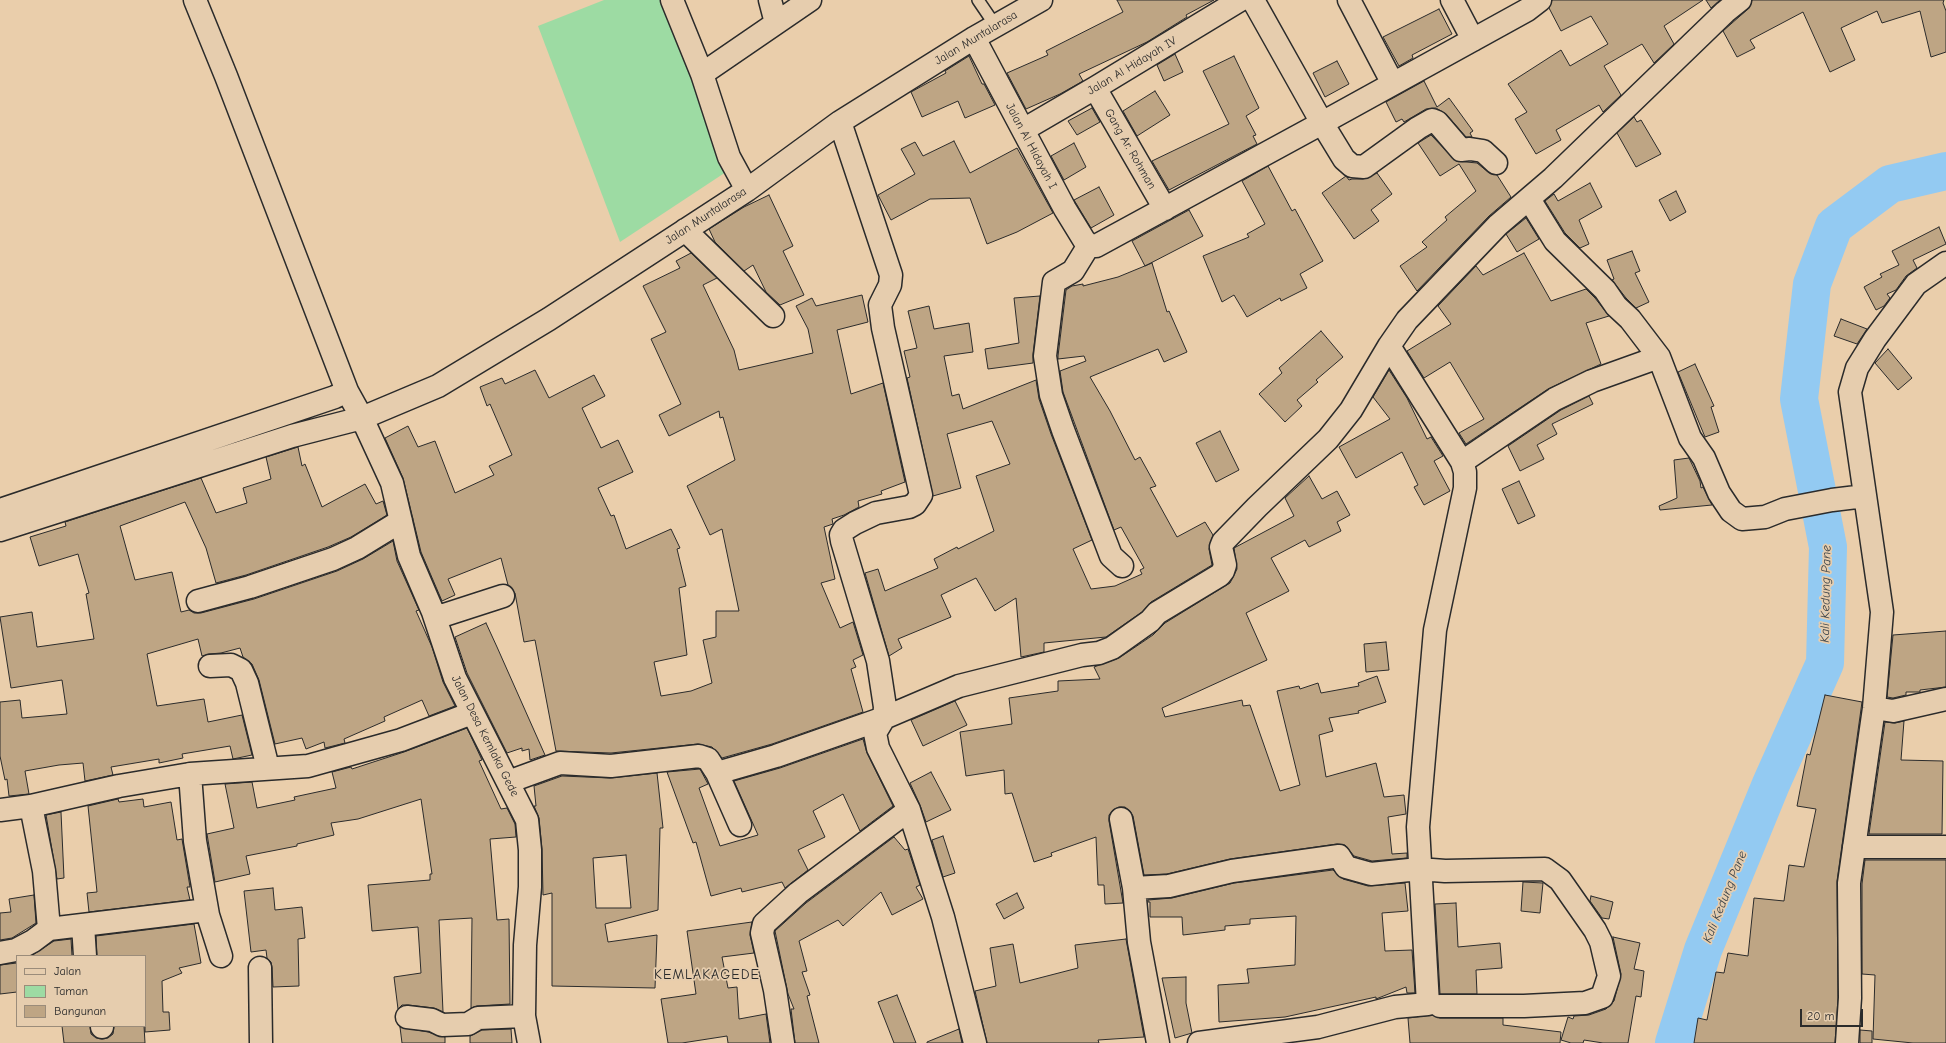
<!DOCTYPE html>
<html>
<head>
<meta charset="utf-8">
<style>
  body { margin:0 }
  #map { position:relative; width:1946px; height:1043px; overflow:hidden; background:#eaceab; font-family:"Comic Neue",sans-serif }
  canvas { display:block }
  .legend { position:absolute; left:16px; top:955px; width:130px; height:72px; box-sizing:border-box; background:#e6cdae; border:1px solid #9b8c7a; margin:0; padding:5px 7px; list-style:none; font-size:12px; color:#2b2b2b }
  .legend li { display:flex; align-items:center; gap:8px; height:20px }
  .legend b { width:20px; border:1px solid #9b8c7a }
  .scale { position:absolute; left:1800px; top:1009px; width:63px; height:18px; box-sizing:border-box; border:2px solid #2b2b2b; border-top:0; padding-left:5px; font-size:12px; line-height:14px; white-space:nowrap; color:#2b2b2b; -webkit-text-stroke:3px #e6cdae; paint-order:stroke }
</style>
</head>
<body>
<div id="map">
<canvas width="1946" height="1043"></canvas>
<ul class="legend">
<li><b style="height:5px;background:#e6cdae"></b>Jalan</li>
<li><b style="height:11px;background:#9ddba3"></b>Taman</li>
<li><b style="height:11px;background:#bea584"></b>Bangunan</li>
</ul>
<div class="scale">20 m</div>
</div>
<script>
const ctx = document.querySelector('canvas').getContext('2d');
ctx.lineJoin = 'round';
function fillPath(path, color) { ctx.fillStyle = color; ctx.fill(path, 'evenodd'); }
const poly = rows => new Path2D(rows.map(r => 'M' + r).join(''));
function trace(path, color, width, dash) { ctx.strokeStyle = color; ctx.lineWidth = width; ctx.lineCap = dash ? 'butt' : 'round'; ctx.setLineDash(dash || []); ctx.stroke(path); }
function write(font, color, halo, rows, align = 'center') {
  ctx.font = font + ' "Comic Neue",sans-serif'; ctx.lineWidth = 3.5; ctx.setLineDash([]); ctx.textBaseline = 'middle'; ctx.strokeStyle = halo; ctx.fillStyle = color; for (const [text, x, y, turn = 0] of rows) {
    ctx.save(); ctx.translate(x, y); ctx.rotate((+turn || 0) * Math.PI / 180); ctx.textAlign = isNaN(turn) ? turn : align; if (halo) ctx.strokeText(text, 0, 0); ctx.fillText(text, 0, 0); ctx.restore();
  }
}
const green = poly([
  [604,0,664,0,726,172,620,242,538,26]
]);
const river = poly([
  [1674,1043,1703,950,1771,784,1825,663,1828,547,1799,399,1812,284,1834,226,1890,184,1946,171]
]);
const building = poly([
  [1117,0,1214,0,1186,15,1187,17,1147,42,1079,74,1083,81,1060,94,1026,109,1007,73,1048,55,1046,51,1123,12,1117,0],
  [1552,0,1703,0,1664,26,1674,44,1654,63,1642,44,1604,66,1621,95,1603,112,1599,105,1556,130,1561,140,1536,154,1515,119,1527,112,1508,84,1561,50,1570,66,1608,44,1591,16,1561,31,1549,8,1552,0],
  [1706,0,1720,0,1711,8,1706,0],
  [1752,0,1944,0,1943,3,1946,11,1946,52,1931,57,1920,11,1882,23,1877,11,1841,28,1855,60,1830,72,1803,12,1750,40,1755,48,1737,57,1723,31,1748,9,1752,0],
  [1439,9,1452,34,1412,55,1413,58,1399,66,1383,37,1439,9],
  [1175,54,1183,72,1164,81,1157,65,1175,54],
  [969,56,982,84,984,84,995,105,965,118,958,101,922,117,911,92,946,73,945,71,969,56],
  [1234,56,1259,108,1246,116,1256,135,1253,136,1257,144,1169,190,1152,161,1229,124,1203,71,1234,56],
  [1337,61,1349,84,1325,97,1313,73,1337,61],
  [1424,81,1437,107,1449,98,1473,131,1470,133,1472,137,1466,137,1446,114,1436,108,1426,109,1404,122,1402,119,1396,122,1386,102,1424,81],
  [1155,91,1170,115,1137,136,1123,111,1155,91],
  [1092,108,1100,122,1077,135,1068,121,1092,108],
  [1634,117,1637,122,1641,120,1661,154,1636,167,1617,133,1634,117],
  [1431,135,1456,161,1477,163,1488,172,1497,175,1511,197,1489,216,1417,291,1400,266,1427,247,1422,242,1447,220,1445,217,1476,191,1459,164,1440,176,1418,143,1431,135],
  [954,141,970,173,1017,148,1053,213,1017,232,987,244,970,198,930,199,891,220,878,195,915,174,901,149,915,142,923,156,954,141],
  [1074,143,1086,167,1064,180,1051,156,1074,143],
  [1268,166,1292,211,1295,209,1323,261,1300,274,1307,288,1281,301,1280,298,1247,317,1234,295,1222,302,1203,256,1249,237,1247,234,1265,224,1242,181,1268,166],
  [1377,173,1392,194,1371,210,1379,221,1354,239,1322,193,1346,176,1349,180,1352,179,1363,179,1377,173],
  [1590,183,1602,207,1579,220,1589,244,1580,248,1565,233,1545,201,1554,194,1558,201,1590,183],
  [1099,187,1114,215,1091,228,1074,200,1099,187],
  [1676,191,1686,212,1670,221,1659,200,1676,191],
  [769,195,793,246,783,251,804,295,780,305,766,292,753,265,744,271,715,242,709,229,744,207,769,195],
  [1189,210,1203,236,1145,266,1132,241,1189,210],
  [1526,218,1539,239,1517,252,1506,234,1526,218],
  [1939,227,1946,244,1913,260,1917,268,1906,276,1896,290,1887,294,1890,298,1884,306,1876,310,1864,287,1882,277,1880,274,1899,265,1892,251,1939,227],
  [1632,251,1640,271,1635,273,1649,302,1636,308,1626,298,1612,280,1614,279,1607,260,1632,251],
  [691,253,717,278,703,285,734,350,739,370,813,353,808,329,796,306,812,298,816,306,862,295,868,322,837,330,851,394,883,383,905,482,881,491,882,494,858,501,859,507,844,515,832,519,833,524,824,527,835,579,821,583,840,628,853,622,863,655,853,660,856,667,851,669,863,712,772,744,722,758,712,747,698,744,611,753,556,751,535,640,524,642,515,593,508,585,501,558,448,579,455,595,442,601,421,552,403,478,385,438,408,426,418,447,435,441,455,493,494,475,489,466,512,455,490,404,487,406,480,387,502,378,505,384,535,370,549,398,594,375,605,396,582,408,601,448,618,440,633,472,598,488,611,516,614,515,626,549,671,529,680,548,677,549,686,586,679,588,687,655,654,662,661,696,691,691,712,683,703,640,716,637,716,611,739,611,722,529,710,535,687,486,735,460,723,417,720,418,719,411,669,436,659,415,681,404,651,339,666,332,643,286,680,268,676,261,691,253],
  [1524,253,1551,301,1586,289,1595,298,1609,316,1586,323,1601,364,1548,389,1466,444,1459,433,1484,419,1450,362,1424,378,1407,351,1451,324,1438,306,1476,266,1483,275,1524,253],
  [1152,263,1167,312,1169,311,1187,352,1164,362,1158,349,1090,377,1110,411,1135,460,1140,457,1156,486,1150,488,1177,537,1205,522,1213,535,1209,549,1212,565,1151,602,1142,612,1106,637,1044,643,1044,652,1021,657,1016,598,995,611,976,578,941,595,951,617,898,639,902,648,889,656,865,573,878,569,885,591,938,568,934,559,957,547,958,549,994,531,976,476,1010,464,992,421,947,434,961,488,933,496,907,378,910,377,904,351,917,348,908,311,929,306,934,329,969,323,973,352,944,356,952,396,959,394,963,409,1036,380,1039,399,1051,434,1092,540,1073,549,1091,589,1115,586,1142,574,1140,570,1144,568,1121,527,1114,530,1063,392,1060,371,1086,361,1084,356,1058,359,1058,356,1066,290,1072,286,1083,284,1083,286,1118,277,1152,263],
  [1040,296,1033,354,1033,363,988,369,985,349,1019,343,1014,298,1040,296],
  [1841,319,1867,329,1857,344,1834,336,1841,319],
  [1321,331,1343,357,1316,380,1318,382,1297,400,1302,406,1285,422,1259,394,1282,373,1279,368,1321,331],
  [1888,349,1912,378,1898,390,1875,363,1888,349],
  [1695,364,1714,406,1711,407,1719,432,1705,437,1678,372,1695,364],
  [1389,370,1407,398,1427,439,1431,437,1443,456,1434,461,1450,491,1424,505,1414,487,1418,485,1402,452,1356,478,1339,447,1390,419,1373,397,1389,370],
  [1589,396,1593,404,1552,424,1557,434,1537,445,1544,459,1520,471,1508,446,1561,410,1589,396],
  [1220,431,1239,470,1216,482,1196,443,1220,431],
  [298,447,302,466,305,464,322,507,365,484,376,504,383,501,387,515,351,537,328,547,246,575,216,583,206,548,185,502,120,526,135,580,172,572,181,612,189,610,194,613,201,613,254,599,337,571,363,559,393,541,397,561,419,610,416,611,432,647,443,682,455,706,429,716,422,700,384,717,385,721,344,739,345,743,325,748,324,742,306,749,302,738,275,744,259,680,252,664,243,657,240,648,221,653,209,654,202,656,198,639,147,654,157,706,204,699,208,722,242,715,252,755,233,759,230,746,182,754,183,758,159,763,159,759,111,767,113,775,85,781,83,763,59,765,25,771,29,794,9,796,7,779,5,780,0,756,0,702,20,700,22,718,67,714,62,680,11,688,0,617,32,612,37,647,94,639,86,594,89,593,78,554,39,566,30,537,66,526,65,522,201,478,216,513,247,503,243,488,271,479,266,457,298,447],
  [1689,458,1700,481,1701,488,1703,487,1712,505,1660,510,1659,506,1677,498,1674,460,1689,458],
  [1309,476,1322,499,1337,491,1350,515,1337,522,1341,531,1309,547,1305,540,1271,558,1289,591,1246,613,1267,660,1162,708,1165,717,1242,700,1243,706,1250,705,1280,791,1300,785,1277,691,1299,686,1300,689,1318,683,1321,693,1359,686,1358,683,1377,676,1386,702,1358,711,1359,713,1329,718,1333,731,1319,735,1326,777,1376,763,1384,797,1404,795,1406,814,1388,817,1392,854,1407,853,1407,858,1372,861,1354,856,1345,845,1337,844,1230,859,1167,874,1144,875,1133,816,1130,811,1125,807,1119,807,1113,810,1109,815,1109,821,1123,903,1105,904,1104,885,1098,885,1096,837,1051,853,1052,856,1034,862,1012,793,1005,794,1004,770,966,776,960,732,1012,724,1009,698,1058,691,1058,681,1100,679,1094,667,1119,658,1153,635,1165,623,1230,583,1237,569,1234,548,1294,516,1285,498,1309,476],
  [1519,481,1535,516,1518,524,1502,489,1519,481],
  [486,623,497,647,545,755,530,760,529,749,522,751,522,748,507,753,467,673,455,637,486,623],
  [1946,631,1946,687,1920,690,1920,692,1906,692,1906,695,1893,698,1887,697,1893,635,1946,631],
  [1386,642,1389,670,1366,672,1364,644,1386,642],
  [1825,695,1862,702,1837,881,1838,998,1835,1043,1694,1043,1698,1018,1707,1020,1716,972,1724,973,1728,953,1748,956,1754,898,1784,901,1789,865,1804,867,1816,809,1797,806,1807,754,1810,755,1825,695],
  [955,701,967,725,923,746,911,720,955,701],
  [1904,721,1901,760,1943,761,1942,834,1869,834,1885,722,1895,723,1904,721],
  [467,728,482,760,479,761,501,809,507,808,515,824,516,837,490,839,497,920,509,919,510,1004,477,1006,471,1008,472,918,439,920,443,1012,434,1008,408,1005,402,1005,398,1009,394,977,421,973,418,927,372,931,368,885,430,880,430,874,432,874,421,799,358,819,331,823,334,835,297,844,297,846,246,856,250,874,215,882,207,834,234,828,225,784,252,782,257,808,295,800,294,797,336,788,332,772,351,767,352,769,404,752,467,728],
  [863,739,867,753,893,806,860,831,843,794,813,811,825,837,798,850,808,870,785,888,782,882,742,892,741,888,711,896,696,842,693,843,667,772,700,769,708,784,699,788,720,846,758,835,734,781,780,768,863,739],
  [931,772,951,810,926,822,920,805,910,783,931,772],
  [657,773,663,828,660,828,658,910,605,924,608,942,657,935,655,988,552,986,552,893,543,895,542,849,539,818,534,806,536,806,534,786,562,776,610,778,657,773],
  [626,855,631,908,596,908,593,858,626,855],
  [118,799,119,802,143,799,144,807,171,802,177,840,182,839,190,887,187,887,190,900,89,912,87,893,97,892,88,806,118,799],
  [61,812,64,878,57,879,46,815,61,812],
  [943,836,955,873,943,877,932,840,943,836],
  [894,837,905,850,908,849,920,885,916,887,923,899,892,915,881,892,843,926,838,920,799,941,807,971,802,972,810,995,807,996,819,1043,795,1043,791,1009,794,1009,788,994,775,931,806,903,894,837],
  [1865,860,1946,860,1946,1043,1913,1043,1873,1039,1875,975,1862,974,1862,884,1865,860],
  [1333,870,1343,879,1368,886,1405,883,1408,911,1382,913,1385,951,1412,950,1415,993,1407,993,1406,987,1376,999,1376,997,1285,1017,1219,1022,1218,985,1249,983,1247,969,1295,965,1296,916,1250,919,1250,924,1225,926,1225,930,1183,935,1182,917,1150,917,1150,902,1148,902,1148,900,1172,898,1234,883,1333,870],
  [1523,882,1543,883,1540,913,1521,911,1523,882],
  [273,888,275,910,302,907,305,938,298,939,299,986,273,987,272,967,271,962,267,958,266,950,251,952,244,891,273,888],
  [1017,893,1024,908,1004,919,996,904,1017,893],
  [34,895,36,923,12,938,0,940,0,913,11,912,9,899,34,895],
  [1591,896,1613,902,1609,919,1602,918,1590,901,1591,896],
  [1456,903,1458,947,1500,943,1502,968,1476,970,1477,994,1440,994,1435,904,1456,903],
  [752,922,750,935,754,953,722,957,728,988,737,987,739,1019,766,1014,770,1043,728,1043,727,1036,682,1043,668,1043,661,999,696,994,687,931,752,922],
  [194,924,201,963,179,968,182,973,162,981,163,1012,169,1012,170,1030,145,1032,145,956,97,956,96,936,194,924],
  [1613,937,1640,943,1634,969,1644,971,1641,997,1636,996,1628,1043,1603,1043,1584,1040,1583,1043,1571,1043,1561,1040,1568,1017,1573,1019,1574,1016,1589,1015,1606,1009,1614,1001,1621,974,1613,937],
  [71,939,72,956,31,956,54,941,71,939],
  [1126,939,1144,1037,1098,1040,1099,1043,987,1043,975,991,996,986,990,948,1013,944,1020,983,1078,968,1075,945,1126,939],
  [17,963,17,992,0,994,0,965,17,963],
  [1186,977,1186,1003,1192,1033,1175,1038,1162,978,1186,977],
  [897,995,916,1043,894,1043,878,1002,897,995],
  [1432,1015,1440,1018,1503,1018,1503,1025,1561,1032,1560,1043,1410,1043,1408,1018,1432,1015],
  [62,1026,90,1026,91,1034,96,1038,102,1039,108,1038,113,1034,114,1026,144,1026,145,1043,64,1043,62,1026],
  [400,1027,428,1032,445,1037,445,1043,402,1043,400,1027],
  [511,1029,512,1043,470,1043,470,1036,482,1030,511,1029],
  [959,1029,962,1043,927,1043,927,1042,959,1029],
  [1860,1030,1872,1031,1872,1043,1860,1043,1860,1030]
]);
const lane = poly([
  [978,0,995,25]
]);
const street = poly([
  [195,0,226,76,347,391],
  [672,0,702,74,729,157,747,190],
  [770,0,776,23],
  [1253,0,1322,123,1344,159,1352,166,1364,167,1418,128,1432,120,1437,122,1461,150,1470,149,1483,151,1496,163],
  [1349,0,1393,84],
  [1452,0,1473,40],
  [974,38,1065,209,1084,240,1089,245,1096,246,1322,123,1527,10,1540,0],
  [702,74,810,0],
  [1095,88,1165,209],
  [840,122,891,275,890,285,880,305,883,328,921,495,915,504,909,507,876,513,855,523,844,530,841,535,842,541,878,661,885,707,884,718,875,733,878,748,909,810,943,917,975,1043],
  [1023,130,1095,88,1240,0],
  [1529,199,1555,241,1605,290,1616,306,1630,319,1659,357,1690,438,1704,458,1719,493,1731,511,1742,519,1765,517,1785,509,1832,500,1865,496],
  [685,230,773,316],
  [1089,245,1073,271,1054,282,1045,356,1051,395,1063,430,1111,556,1122,566],
  [1462,462,1555,399,1592,381,1659,357],
  [0,510,335,397,347,391,362,418,392,483,409,556,433,612,455,678,527,820,530,850,530,887,525,945,524,1016,529,1043],
  [0,530,292,436,362,418,438,386,549,319,747,190,840,122,974,38,1041,0],
  [198,601,250,587,333,559,357,548,401,521],
  [435,618,503,596],
  [210,666,231,665,241,670,247,683,268,768],
  [1874,708,1893,711,1946,699],
  [717,773,776,756,884,718,959,686,1082,655,1099,653,1112,648,1150,621,1157,613,1220,575,1223,571,1225,565,1221,547,1223,542,1257,507,1328,439,1351,410,1389,346,1407,320,1498,225,1553,178,1725,12,1740,0],
  [190,774,195,841,208,915,221,956],
  [508,782,560,763,611,766,699,756,708,759,717,773,740,825],
  [31,806,44,871,49,929],
  [0,810,31,806,119,786,190,774,308,766,401,740,472,713],
  [1121,819,1134,888,1139,942,1158,1043],
  [1854,847,1946,847],
  [1134,888,1169,886,1232,871,1339,856,1346,867,1371,874,1419,869,1445,871,1545,869,1560,880,1595,930,1601,942,1609,976,1602,997,1585,1003,1524,1006,1440,1006],
  [83,925,85,956],
  [0,953,16,950,33,941,49,929,207,910],
  [260,968,261,1043],
  [407,1017,432,1020,442,1025,468,1024,478,1018,524,1016],
  [102,1026,102,1027],
  [783,1043,775,990,762,933,764,924,798,893,909,810],
  [1199,1043,1318,1027,1395,1007,1428,1004,1418,827,1435,630,1465,488,1465,472,1462,462,1389,346],
  [1847,1043,1850,998,1849,883,1874,708,1882,612,1850,392,1857,368,1875,339,1916,284,1946,263]
]);
const streetNames = [
  ["Jalan Muntalarasa",976,38,-31],
  ["Jalan Al Hidayah IV",1132,66,-31],
  ["Jalan Al Hidayah I",1031,146,62],
  ["Gang Ar. Rohman",1130,149,60],
  ["Jalan Muntalarasa",706,216,-33],
  ["Jalan Desa Kemlaka Gede",485,736,63]
];
const waterNames = [
  ["Kali Kedung Pane",1826,594,-89],
  ["Kali Kedung Pane",1725,897,-68]
];
const quarterNames = [
  ["KEMLAKAGEDE",707,975]
];
fillPath(green, '#9ddba3');
trace(river, '#93caf2', 38);
fillPath(building, '#bea584');
trace(building, '#2b2b2b', 1);
trace(lane, '#2b2b2b', 14);
trace(street, '#2b2b2b', 25);
trace(lane, '#e6cdae', 11);
trace(street, '#e6cdae', 22);
write('12px', '#2b2b2b', '#e6cdae', streetNames);
write('italic 13px', '#3b4349', '#e6cdae', waterNames);
ctx.letterSpacing = '1px';
write('14px', '#2b2b2b', '#e6cdae', quarterNames);
ctx.letterSpacing = '0px';
</script>
</body>
</html>
